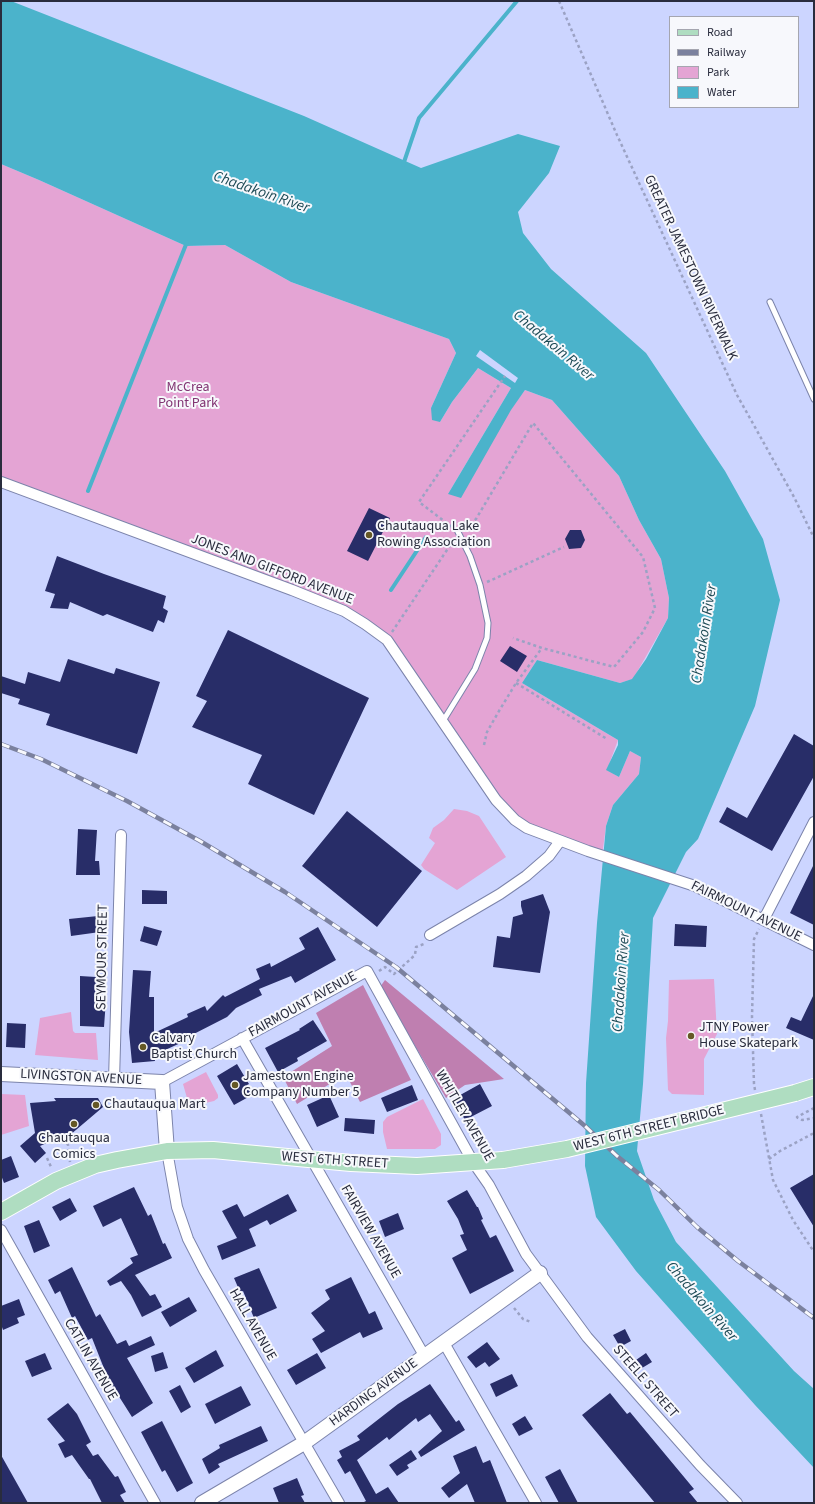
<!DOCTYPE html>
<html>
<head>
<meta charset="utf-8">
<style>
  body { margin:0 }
  #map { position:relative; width:815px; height:1504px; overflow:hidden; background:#ccd5ff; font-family:"Source Sans 3",sans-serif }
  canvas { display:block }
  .frame { position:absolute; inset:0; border:2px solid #292c3d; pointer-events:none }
  .legend { position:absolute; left:669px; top:16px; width:130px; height:92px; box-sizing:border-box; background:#f7f8fc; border:1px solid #a5a6b0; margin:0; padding:5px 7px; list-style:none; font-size:12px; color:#292c3d }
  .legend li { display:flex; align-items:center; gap:8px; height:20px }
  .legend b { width:20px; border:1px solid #a5a6b0 }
</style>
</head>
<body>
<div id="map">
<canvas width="815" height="1504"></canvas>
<div class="frame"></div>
<ul class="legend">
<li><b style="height:5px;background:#afddc1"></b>Road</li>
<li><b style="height:5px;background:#7b819e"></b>Railway</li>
<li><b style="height:11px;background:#e4a4d4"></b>Park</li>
<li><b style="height:11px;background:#4bb3cb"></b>Water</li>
</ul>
</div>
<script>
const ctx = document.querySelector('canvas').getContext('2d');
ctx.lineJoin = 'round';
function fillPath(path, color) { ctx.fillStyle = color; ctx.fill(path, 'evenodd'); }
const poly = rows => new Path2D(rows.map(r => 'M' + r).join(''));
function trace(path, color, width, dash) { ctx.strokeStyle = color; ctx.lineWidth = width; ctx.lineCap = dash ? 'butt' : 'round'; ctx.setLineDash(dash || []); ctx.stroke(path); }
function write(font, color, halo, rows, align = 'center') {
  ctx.font = font + ' "Source Sans 3",sans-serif'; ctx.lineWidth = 4; ctx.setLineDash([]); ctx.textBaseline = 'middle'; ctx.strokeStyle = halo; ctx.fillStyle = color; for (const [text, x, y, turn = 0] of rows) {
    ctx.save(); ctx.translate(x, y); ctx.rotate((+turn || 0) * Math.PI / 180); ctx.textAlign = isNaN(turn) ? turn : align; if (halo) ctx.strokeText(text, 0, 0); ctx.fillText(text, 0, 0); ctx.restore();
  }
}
const green = poly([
  [1,164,39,180,186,246,225,245,291,282,449,339,456,353,431,408,440,422,452,402,478,368,511,388,448,494,525,390,552,400,619,476,639,520,661,559,669,598,668,618,633,679,620,683,537,660,522,683,618,740,607,770,619,777,630,751,641,757,639,774,613,805,606,826,602,856,527,828,496,800,387,640,366,624,1,484],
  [454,809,467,811,479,816,506,857,457,890,424,869,421,865,435,843,429,838,433,828,444,820],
  [714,979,717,1034,704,1059,704,1095,672,1094,668,1090,666,1038,668,1021,669,980],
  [71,1012,73,1031,75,1033,96,1033,98,1060,35,1055,40,1018],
  [206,1072,218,1095,218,1098,214,1101,201,1104,192,1105,187,1098,183,1084],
  [1,1094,25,1095,29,1126,1,1135],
  [423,1099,441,1134,441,1145,435,1149,387,1149,383,1132,383,1122,387,1117]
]);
const forest = poly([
  [385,980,504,1079,465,1085,446,1098,380,987],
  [363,985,411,1080,360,1102,346,1074,297,1104,283,1077,332,1046,316,1013]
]);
const water = poly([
  [1,1,11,1,304,116,421,168,518,134,560,146,549,173,518,212,523,233,551,269,646,353,725,471,763,539,780,600,755,706,698,839,686,852,653,918,643,1084,637,1151,654,1200,676,1242,794,1371,814,1389,814,1468,755,1405,636,1271,596,1217,585,1166,586,1083,597,923,606,826,613,805,639,774,641,757,630,751,619,777,606,770,618,745,618,740,522,683,537,660,620,683,632,679,646,659,668,618,669,598,661,559,639,520,619,476,552,400,525,390,511,410,461,498,448,494,511,388,478,368,452,402,440,422,432,420,431,408,456,353,449,339,291,282,225,245,186,246,39,180,1,164]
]);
const pier = poly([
  [480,350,518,378,515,383,476,356]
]);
const stream = poly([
  [403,165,419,118,517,1],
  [88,491,187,242],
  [391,590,426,537]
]);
const building = poly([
  [369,508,390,518,368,561,347,551],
  [570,530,581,530,585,540,581,548,569,549,565,539],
  [57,556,104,574,166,596,163,608,168,611,164,623,158,620,153,632,107,614,103,616,70,602,68,609,50,608,55,594,45,591],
  [228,630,369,698,314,815,248,784,262,755,192,727,207,701,196,696],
  [510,646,527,656,517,672,500,661],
  [68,659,114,674,116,668,160,682,137,754,46,725,50,714,18,704,20,699,1,693,1,676,25,684,28,672,60,682],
  [794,734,814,746,814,776,772,851,719,822,727,807,747,818],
  [347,811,422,871,377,927,302,866],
  [78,829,97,830,95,861,99,861,100,875,76,875],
  [814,864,814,925,790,913],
  [142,890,167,891,167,904,142,904],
  [543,894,550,912,540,973,493,967,497,936,510,938,513,917,523,914,521,906,521,901],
  [98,916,100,932,71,936,69,919],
  [675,924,707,926,706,947,674,946],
  [144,926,162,931,157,946,140,941],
  [318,927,336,960,295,983,291,976,259,989,262,995,236,1008,227,1017,184,1039,185,1041,154,1055,155,1061,132,1063,129,1032,133,970,151,971,149,997,154,997,154,1033,188,1017,187,1014,205,1006,207,1011,223,995,225,997,260,979,256,969,270,963,271,967,305,949,299,938],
  [80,976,96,977,95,999,106,999,104,1027,80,1026],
  [814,994,814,1040,786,1028,791,1017,801,1021],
  [313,1020,327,1041,297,1058,298,1061,278,1072,265,1048,300,1030,299,1029],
  [7,1023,26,1024,25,1048,6,1047],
  [237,1064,249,1084,247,1085,252,1095,234,1105,217,1076],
  [480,1084,492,1106,465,1120,453,1099],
  [412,1085,418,1100,387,1112,381,1098],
  [329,1095,339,1117,317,1127,307,1105],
  [54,1098,98,1098,103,1107,70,1135,69,1133,40,1146,46,1153,35,1163,20,1146,35,1133,30,1103,56,1101],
  [345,1118,375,1120,374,1134,344,1131],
  [11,1156,19,1177,4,1183,1,1175,1,1160],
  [814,1174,814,1227,790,1188],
  [134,1187,148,1216,151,1214,163,1244,165,1243,172,1258,135,1275,150,1296,155,1294,162,1307,142,1317,131,1295,121,1281,110,1286,107,1281,133,1263,130,1258,138,1255,121,1218,103,1227,93,1206],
  [467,1190,477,1207,478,1207,483,1219,481,1220,490,1238,496,1235,514,1271,470,1294,452,1258,467,1250,460,1235,464,1234,458,1219,447,1201],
  [288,1194,297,1211,270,1225,267,1220,249,1229,256,1246,222,1260,217,1246,237,1238,222,1211,237,1204,244,1217],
  [70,1198,77,1211,60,1221,52,1207],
  [398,1213,404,1229,385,1237,379,1221],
  [39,1220,50,1246,34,1253,24,1226],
  [72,1267,96,1317,100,1314,117,1344,126,1340,129,1346,151,1336,155,1345,127,1358,153,1403,132,1417,106,1376,107,1376,92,1338,88,1340,75,1316,72,1318,60,1291,55,1294,48,1280],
  [259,1268,277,1308,254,1318,243,1291,240,1292,234,1278],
  [351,1277,369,1314,375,1311,383,1329,363,1338,360,1332,321,1353,312,1339,325,1331,311,1313,330,1299,325,1290],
  [189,1297,197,1311,170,1327,161,1312],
  [19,1299,25,1315,17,1318,19,1323,3,1330,1,1324,1,1306],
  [625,1329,631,1341,620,1347,613,1335],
  [487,1342,500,1359,489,1367,485,1362,476,1368,467,1357],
  [216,1350,224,1366,194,1383,185,1368],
  [163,1352,168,1368,155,1372,151,1356],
  [45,1353,52,1369,32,1377,25,1361],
  [317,1353,326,1368,296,1385,287,1370],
  [646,1353,652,1362,642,1368,636,1360],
  [512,1374,518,1386,496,1397,490,1384],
  [430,1384,456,1422,459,1420,465,1430,421,1457,418,1452,442,1431,430,1414,418,1422,416,1418,389,1440,387,1437,357,1460,376,1494,388,1487,399,1503,362,1503,366,1501,350,1471,345,1474,337,1460,342,1457,339,1451,360,1440,357,1436,398,1404],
  [180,1385,191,1407,181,1413,169,1391],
  [241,1386,251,1405,215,1424,205,1404],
  [610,1393,627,1414,630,1412,694,1489,689,1492,698,1503,655,1503,598,1434,582,1415],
  [68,1403,77,1414,91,1442,86,1445,93,1456,98,1454,115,1477,118,1476,126,1492,120,1495,125,1503,102,1503,90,1479,89,1479,72,1455,65,1458,58,1444,65,1441,47,1419],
  [525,1416,533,1429,519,1436,512,1424],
  [162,1421,193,1483,177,1492,165,1470,162,1472,141,1432],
  [261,1426,268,1441,218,1464,220,1467,209,1474,202,1459,220,1448,219,1445],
  [476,1446,483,1463,490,1460,507,1503,475,1503,467,1484,449,1498,441,1488,460,1473,453,1456],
  [411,1450,417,1459,407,1465,409,1468,397,1476,389,1465],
  [1,1455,28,1503,1,1503],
  [560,1469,578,1503,559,1503,545,1477],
  [297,1478,304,1495,301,1496,305,1503,279,1503,273,1488]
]);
const path = poly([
  [559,1,617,135,737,395,794,497,814,538],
  [452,527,419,502,505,376],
  [465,527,476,519,533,423,643,557,655,608,643,632,614,667,542,648,513,638],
  [487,582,564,547],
  [392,632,453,541],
  [516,683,607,739],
  [484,745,487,732,499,711,516,683,542,648],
  [379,971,385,967,394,974,415,955,416,947,424,944],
  [755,1090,754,1084,752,1017,754,939,759,929],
  [814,1108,797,1117,798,1118,802,1120,814,1118],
  [761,1114,773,1180,793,1220,814,1252],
  [64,1138,68,1145,70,1162],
  [47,1158,52,1169],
  [769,1159,780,1151,814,1133],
  [514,1308,523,1319,531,1322]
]);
const lane = poly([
  [770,302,814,399],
  [443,721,475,669,487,638,488,623,480,585,470,556,458,532]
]);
const street = poly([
  [1,482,292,590,344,611,365,624,387,640,496,800,515,820,527,828,588,851,695,886,814,945],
  [764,919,814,822],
  [430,935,500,894,526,876,549,856,560,841],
  [242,1038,425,1357],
  [114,1080,121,835],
  [162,1082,367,971,473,1162,489,1185,526,1254,587,1337,700,1465,737,1503],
  [167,1151,177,1207,188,1239,204,1270,339,1503],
  [1,1230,155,1503],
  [444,1343,536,1503]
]);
const secondary = poly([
  [1,1074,162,1082,167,1151],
  [202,1503,304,1443,540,1273]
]);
const primary = poly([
  [795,1093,814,1087],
  [1,1212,56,1181,95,1165,117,1160,167,1151,213,1150,351,1163,417,1166,503,1160]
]);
const rail = poly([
  [1,744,41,759,127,801,200,841,285,892,396,967,585,1126,617,1156,659,1190,697,1227,738,1261,814,1318]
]);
const primaryBridge = poly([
  [503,1160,567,1149,795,1093]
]);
const markers = [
  [369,535,4,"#655825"],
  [691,1036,4,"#655825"],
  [143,1047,4,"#655825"],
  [235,1085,4,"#655825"],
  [96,1105,4,"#655825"],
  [74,1124,4,"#655825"]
];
const streetNames = [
  ["GREATER JAMESTOWN RIVERWALK",690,268,65],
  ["JONES AND GIFFORD AVENUE",272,570,21],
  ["FAIRMOUNT AVENUE",746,912,26],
  ["SEYMOUR STREET",103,957,-89],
  ["FAIRMOUNT AVENUE",303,1005,-29],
  ["LIVINGSTON AVENUE",81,1078,3],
  ["WHITLEY AVENUE",464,1116,60],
  ["WEST 6TH STREET BRIDGE",649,1129,-14],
  ["WEST 6TH STREET",335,1161,4],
  ["FAIRVIEW AVENUE",370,1232,60],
  ["HALL AVENUE",252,1325,60],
  ["CATLIN AVENUE",90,1360,60],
  ["STEELE STREET",645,1382,49],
  ["HARDING AVENUE",374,1393,-36]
];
const parkNames = [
  ["McCrea",188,388],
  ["Point Park",188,404]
];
const poiNames = [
  ["Chautauqua Lake",377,527],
  ["Rowing Association",377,543],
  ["JTNY Power",699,1028],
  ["House Skatepark",699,1044],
  ["Calvary",151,1039],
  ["Baptist Church",151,1055],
  ["Jamestown Engine",243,1077],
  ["Company Number 5",243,1093],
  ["Chautauqua Mart",104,1105],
  ["Chautauqua",74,1139,"center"],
  ["Comics",74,1155,"center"]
];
const waterNames = [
  ["Chadakoin River",261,193,19],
  ["Chadakoin River",553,346,40],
  ["Chadakoin River",705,634,-81],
  ["Chadakoin River",622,982,-86],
  ["Chadakoin River",701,1302,49]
];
fillPath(green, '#e4a4d4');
fillPath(forest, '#bf7fb0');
fillPath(water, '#4bb3cb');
fillPath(pier, '#ccd5ff');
trace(stream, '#4bb3cb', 4);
fillPath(building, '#282d68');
trace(lane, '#7c84ab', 7);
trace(street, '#7c84ab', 12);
trace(secondary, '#7c84ab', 16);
trace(primary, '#fff', 18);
trace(path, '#9ba2c4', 2.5, [3, 3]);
trace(lane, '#fff', 5);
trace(street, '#fff', 10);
trace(secondary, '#fff', 14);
trace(primary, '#afddc1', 16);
trace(rail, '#7b819e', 4.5);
trace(rail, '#f7f8fc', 3, [9]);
trace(primaryBridge, '#fff', 18, []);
trace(primaryBridge, '#afddc1', 16);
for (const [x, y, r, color] of markers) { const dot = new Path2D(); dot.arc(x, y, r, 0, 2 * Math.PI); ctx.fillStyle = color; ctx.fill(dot); trace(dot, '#f7f8fc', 1.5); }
write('14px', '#292c3d', '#f7f8fc', streetNames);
write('14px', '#823573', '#f7f8fc', parkNames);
write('14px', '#292c3d', '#f7f8fc', poiNames, 'left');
write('italic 15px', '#1d4a55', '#f7f8fc', waterNames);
</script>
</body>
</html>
